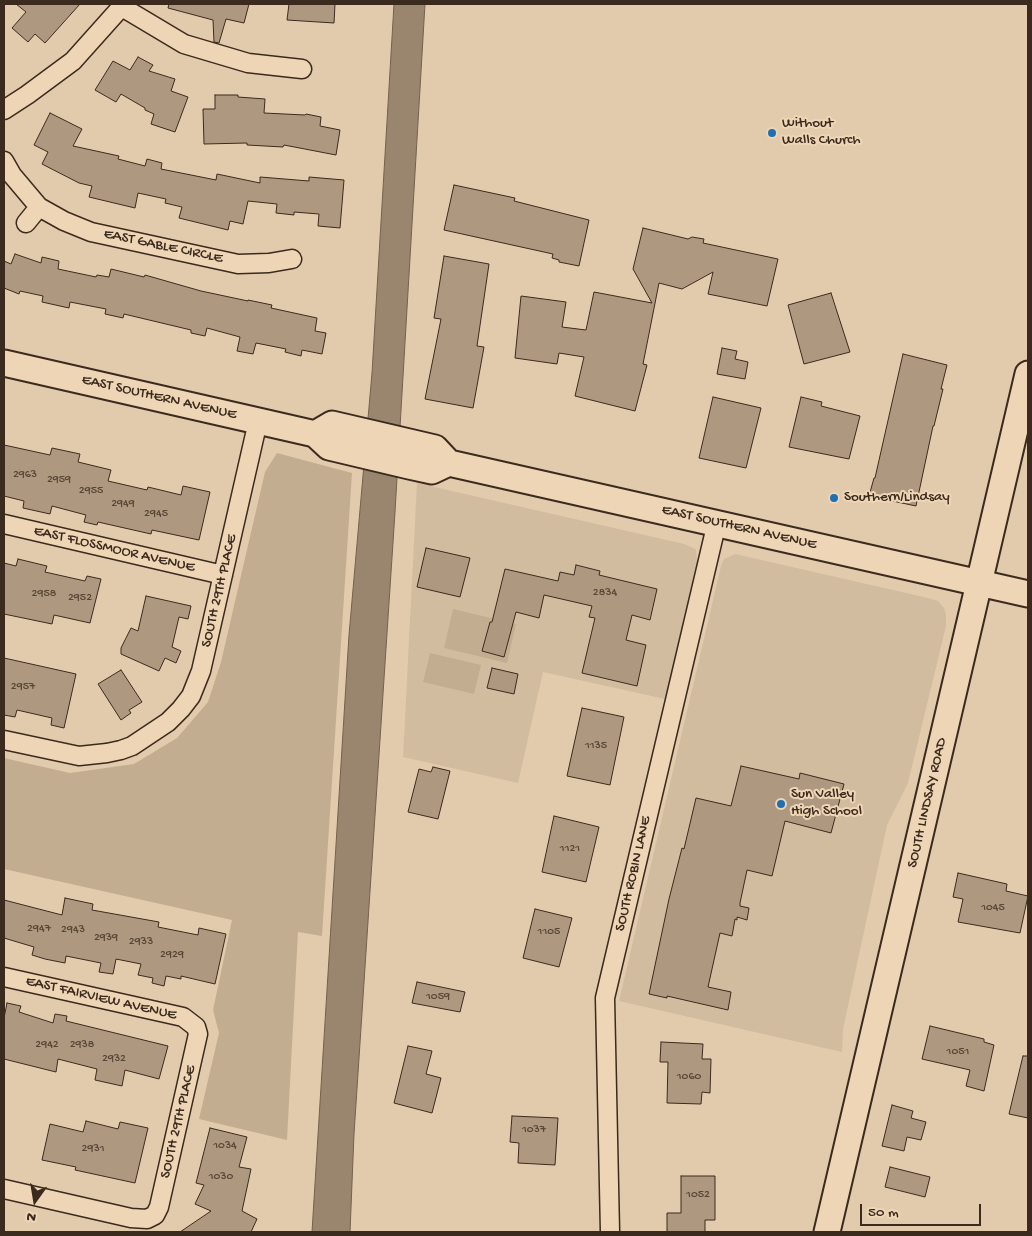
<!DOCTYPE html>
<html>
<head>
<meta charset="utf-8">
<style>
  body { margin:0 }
  #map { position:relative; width:1032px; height:1236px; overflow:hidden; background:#e2cbac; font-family:"Gochi Hand",sans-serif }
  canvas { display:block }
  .frame { position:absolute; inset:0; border:5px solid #3b2a1e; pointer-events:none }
  .north { position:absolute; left:10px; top:1176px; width:50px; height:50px; -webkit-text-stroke:4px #edd5b5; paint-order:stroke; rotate:193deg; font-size:14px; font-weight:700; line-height:20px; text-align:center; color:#3b2a1e }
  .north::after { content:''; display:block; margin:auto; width:18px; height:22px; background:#3b2a1e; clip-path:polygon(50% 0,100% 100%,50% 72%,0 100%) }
  .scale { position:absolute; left:860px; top:1204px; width:121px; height:22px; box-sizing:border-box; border:2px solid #3b2a1e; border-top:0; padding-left:6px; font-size:15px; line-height:18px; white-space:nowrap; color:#3b2a1e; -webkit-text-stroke:4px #edd5b5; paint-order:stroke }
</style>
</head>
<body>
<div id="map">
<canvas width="1032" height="1236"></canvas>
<div class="frame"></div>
<div class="north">N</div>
<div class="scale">50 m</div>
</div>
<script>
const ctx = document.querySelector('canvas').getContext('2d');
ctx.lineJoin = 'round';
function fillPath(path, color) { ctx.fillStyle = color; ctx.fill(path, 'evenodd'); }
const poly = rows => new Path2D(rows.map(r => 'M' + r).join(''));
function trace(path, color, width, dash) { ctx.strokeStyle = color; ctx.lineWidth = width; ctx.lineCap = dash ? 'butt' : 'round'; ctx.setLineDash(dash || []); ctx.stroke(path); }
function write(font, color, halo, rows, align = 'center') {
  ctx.font = font + ' "Gochi Hand",sans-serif'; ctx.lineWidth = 4; ctx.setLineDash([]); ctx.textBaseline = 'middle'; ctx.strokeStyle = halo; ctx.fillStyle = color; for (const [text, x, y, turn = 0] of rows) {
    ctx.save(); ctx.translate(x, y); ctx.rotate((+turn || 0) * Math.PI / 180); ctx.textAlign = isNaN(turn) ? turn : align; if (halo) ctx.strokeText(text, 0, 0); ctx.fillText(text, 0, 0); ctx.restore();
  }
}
const built = poly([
  [417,483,684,544,696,549,697,561,665,699,543,672,518,783,403,757],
  [735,554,928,598,938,601,944,608,946,615,946,626,908,783,887,825,843,1029,842,1052,619,1001,721,566,724,559]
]);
const green = poly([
  [277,453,352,473,322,936,298,932,287,1140,199,1119,219,1033,213,1010,232,920,4,869,4,758,70,773,134,764,177,738,208,702,221,662,265,472],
  [453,609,516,624,507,663,444,648],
  [430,653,481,665,474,694,423,682]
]);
const water = poly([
  [394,4,425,4,395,512,354,1134,350,1232,312,1232,349,635,372,373,394,4]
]);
const building = poly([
  [16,4,80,4,45,43,35,34,28,42,12,28,26,12,16,4],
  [169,4,249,4,244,23,226,19,219,43,214,42,213,20,168,8,169,4],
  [289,4,335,4,334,23,287,20,289,4],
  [138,57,153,65,149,71,175,79,171,91,188,97,175,132,151,124,154,114,145,110,145,108,121,94,116,102,95,90,113,61,130,70,138,57],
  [215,95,238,95,238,97,265,99,264,113,305,115,306,114,321,117,320,126,340,130,336,155,284,145,283,147,247,145,247,143,204,144,203,109,215,109,215,95],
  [50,113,82,129,73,146,119,156,118,159,145,166,147,159,162,163,161,169,216,180,217,174,260,183,260,177,309,181,309,177,344,180,340,228,318,226,319,214,294,212,294,215,276,213,277,204,248,201,243,224,230,221,228,230,179,218,182,207,165,203,166,199,138,193,135,208,89,197,92,186,79,183,42,164,48,152,34,145,50,113],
  [454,185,515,198,514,201,589,220,579,266,559,262,559,260,552,258,553,254,444,230,454,185],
  [643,228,688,239,692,237,704,239,703,243,778,259,767,306,708,294,713,272,682,289,659,283,643,364,647,365,635,411,575,396,584,357,559,353,557,364,515,358,521,296,566,302,562,327,586,330,594,292,652,303,633,269,643,228],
  [15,254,41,263,42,257,59,261,58,269,96,277,97,275,109,277,111,269,144,277,145,275,201,291,248,301,248,300,272,305,271,308,317,318,315,331,326,333,322,354,302,350,301,356,285,352,286,349,256,343,253,354,237,351,240,337,207,328,205,336,191,333,191,330,124,314,123,318,105,314,106,309,70,302,69,308,42,302,43,296,20,291,19,294,4,288,4,261,11,264,15,254],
  [444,256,489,264,477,346,484,347,473,408,425,399,441,319,434,318,444,256],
  [831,293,850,352,804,364,788,305,831,293],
  [722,348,737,351,735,359,748,362,745,379,717,374,722,348],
  [903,354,947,365,941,389,943,389,934,426,933,426,916,506,869,496,874,478,875,478,903,354],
  [713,397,761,408,746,468,699,458,713,397],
  [801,397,822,402,821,406,860,416,849,459,789,447,801,397],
  [4,445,50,455,52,448,80,454,78,462,111,470,108,481,147,490,148,487,181,495,183,486,210,492,199,540,152,530,151,534,98,522,97,525,84,522,86,515,52,506,50,514,23,508,24,501,4,496,4,445],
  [426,548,470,558,460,597,417,587,426,548],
  [18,559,47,566,45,572,85,581,87,576,101,579,90,623,54,615,52,624,4,614,4,563,16,566,18,559],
  [576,565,600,571,599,575,657,589,650,620,632,615,626,640,646,645,637,686,582,673,595,618,589,617,592,606,544,595,539,618,516,612,504,657,482,651,490,622,492,622,505,569,558,581,560,572,574,575,576,565],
  [146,596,191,606,188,619,179,617,172,647,181,651,176,663,165,658,159,671,121,654,121,648,131,628,138,631,146,596],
  [4,658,76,674,64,728,51,725,52,718,17,710,15,717,4,715,4,658],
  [492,668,518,674,514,694,487,688,492,668],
  [121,670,142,702,129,710,131,713,121,720,98,684,121,670],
  [582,708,624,717,610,785,567,776,582,708],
  [741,766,799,779,800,773,844,784,831,833,785,821,772,876,747,870,740,903,740,906,749,908,747,920,737,917,737,920,735,919,732,936,720,933,708,987,731,992,728,1010,667,996,667,998,649,994,669,899,682,848,684,849,696,798,731,806,741,766],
  [433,767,450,771,438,819,408,812,419,769,431,772,433,767],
  [554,816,599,827,586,882,542,872,554,816],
  [958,873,1007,884,1006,891,1028,896,1020,933,958,922,963,899,953,897,958,873],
  [65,898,93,904,92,910,159,922,158,927,198,935,199,928,226,934,215,984,181,976,181,979,166,976,164,986,152,983,153,978,138,975,141,964,116,959,113,974,99,972,101,963,66,956,65,963,45,959,32,955,34,947,4,938,4,900,62,915,65,898],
  [535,909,572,918,559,967,523,958,535,909],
  [417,982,465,992,460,1012,412,1003,417,982],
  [7,1003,21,1006,19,1012,53,1023,55,1014,67,1016,66,1021,168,1046,159,1079,125,1070,122,1086,95,1080,97,1069,58,1059,56,1072,4,1059,4,1018,7,1003],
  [930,1026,984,1039,984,1042,994,1045,984,1091,966,1086,970,1070,922,1059,930,1026],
  [661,1042,703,1044,702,1059,711,1059,710,1093,702,1092,701,1104,667,1103,668,1062,660,1062,661,1042],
  [408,1046,432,1051,426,1074,441,1078,432,1113,394,1103,408,1046],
  [1023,1056,1028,1056,1028,1118,1009,1114,1023,1056],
  [892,1105,913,1111,911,1118,926,1122,921,1140,907,1137,904,1151,882,1146,892,1105],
  [512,1116,558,1118,555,1165,518,1163,519,1143,510,1142,512,1116],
  [86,1121,118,1129,120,1122,148,1128,135,1183,75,1170,76,1167,42,1160,50,1124,83,1132,86,1121],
  [210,1128,247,1137,239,1167,251,1169,242,1211,257,1219,251,1232,180,1232,211,1211,195,1204,204,1185,196,1183,210,1128],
  [890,1167,930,1177,925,1197,885,1187,890,1167],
  [681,1176,715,1176,715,1220,705,1220,705,1232,667,1232,667,1213,681,1213,681,1176]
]);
const street = poly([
  [122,7,184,44,248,63,302,69],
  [4,110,27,95,73,61,124,4],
  [4,161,12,175,39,207,64,221,91,232,238,264,269,263,292,259],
  [26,223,39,207],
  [4,524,223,575],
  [4,740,79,756,107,753,121,750,132,746,168,722,181,709,191,696,201,671,258,421],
  [4,977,183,1017,196,1027,198,1034,159,1207,155,1215,147,1219,131,1218,4,1189],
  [610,1232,605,998,717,522]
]);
const secondary = poly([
  [4,363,315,434,329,447,409,466,432,471,449,463],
  [315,434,332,424,435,448,449,463,1028,594],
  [827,1232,1028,374]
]);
const markers = [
  [772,133,5,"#1f6fb2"],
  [834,498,5,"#1f6fb2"],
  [781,804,5,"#1f6fb2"]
];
const numberNames = [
  ["2963",25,475],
  ["2959",59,480],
  ["2955",91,491],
  ["2949",123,504],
  ["2945",156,514],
  ["2834",605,593],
  ["2958",44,594],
  ["2952",80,598],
  ["2957",23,687],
  ["1135",596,746],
  ["1121",570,849],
  ["1045",993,908],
  ["2947",39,929],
  ["2943",73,930],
  ["1105",549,932],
  ["2939",106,938],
  ["2933",141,942],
  ["2929",172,955],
  ["1059",438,997],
  ["2942",47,1045],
  ["2938",82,1045],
  ["1051",958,1052],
  ["2932",114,1059],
  ["1060",689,1077],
  ["1037",534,1130],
  ["1034",225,1146],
  ["2931",93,1149],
  ["1030",221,1177],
  ["1052",698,1195]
];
const poiNames = [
  ["Without",782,124],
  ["Walls Church",782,141],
  ["Southern/Lindsay",844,498],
  ["Sun Valley",791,795],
  ["High School",791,812]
];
const streetNames = [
  ["EAST GABLE CIRCLE",163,247,12],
  ["EAST SOUTHERN AVENUE",159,398,13],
  ["EAST SOUTHERN AVENUE",739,528,13],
  ["EAST FLOSSMOOR AVENUE",114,550,13],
  ["SOUTH 29TH PLACE",220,591,-77],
  ["SOUTH LINDSAY ROAD",928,803,-77],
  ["SOUTH ROBIN LANE",634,874,-77],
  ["EAST FAIRVIEW AVENUE",101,999,13],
  ["SOUTH 29TH PLACE",179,1122,-77]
];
fillPath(built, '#d2bc9f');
fillPath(green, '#c3ad91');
fillPath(water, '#9a856e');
trace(water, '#74614e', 1);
fillPath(building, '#ae9980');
trace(building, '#3b2a1e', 1);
trace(street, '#3b2a1e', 21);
trace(secondary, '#3b2a1e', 29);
trace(street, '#edd5b5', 18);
trace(secondary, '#edd5b5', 25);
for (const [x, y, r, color] of markers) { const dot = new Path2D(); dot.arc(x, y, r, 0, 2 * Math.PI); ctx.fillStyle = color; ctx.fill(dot); trace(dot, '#edd5b5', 2); }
write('12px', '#584636', null, numberNames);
write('15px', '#3b2a1e', '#edd5b5', poiNames, 'left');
write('15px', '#3b2a1e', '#edd5b5', streetNames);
</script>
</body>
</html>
